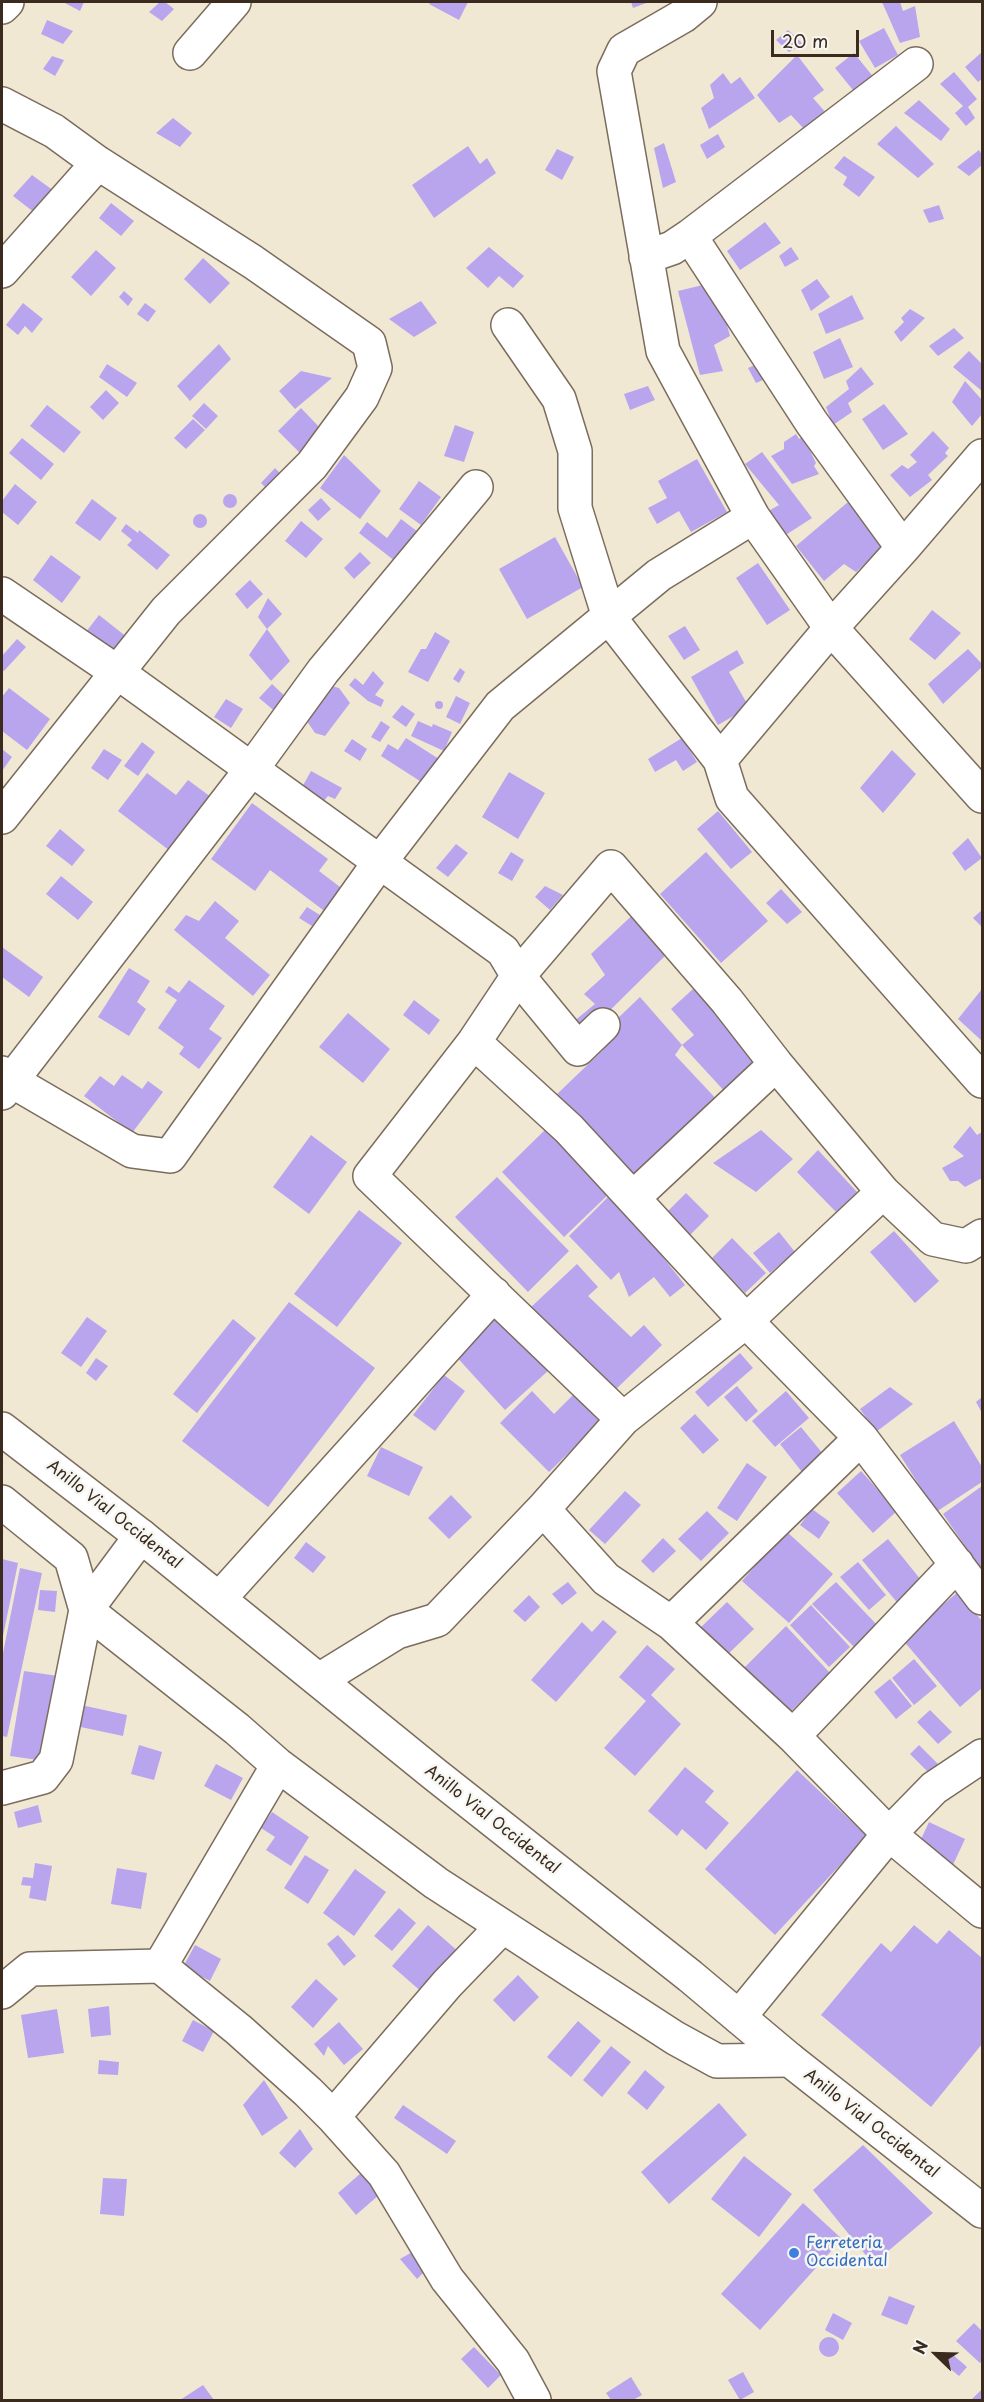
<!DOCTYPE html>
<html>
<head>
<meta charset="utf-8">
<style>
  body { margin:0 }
  #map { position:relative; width:984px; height:2402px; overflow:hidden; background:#f1e8d3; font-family:"Playpen Sans",sans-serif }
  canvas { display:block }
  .frame { position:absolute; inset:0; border:3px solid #3b2a1e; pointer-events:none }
  .north { position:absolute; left:906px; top:2324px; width:60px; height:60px; -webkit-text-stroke:4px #f6f6f2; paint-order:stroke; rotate:293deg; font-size:16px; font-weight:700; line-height:24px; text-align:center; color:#3b2a1e }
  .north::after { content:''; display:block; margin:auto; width:21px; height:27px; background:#3b2a1e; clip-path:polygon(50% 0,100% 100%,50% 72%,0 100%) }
  .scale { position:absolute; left:771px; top:30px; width:88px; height:27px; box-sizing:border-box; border:3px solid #3b2a1e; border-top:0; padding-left:8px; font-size:18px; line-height:21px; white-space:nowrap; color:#3b2a1e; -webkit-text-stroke:4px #f6f6f2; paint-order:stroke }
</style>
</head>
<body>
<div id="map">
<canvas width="984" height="2402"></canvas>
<div class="frame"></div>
<div class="north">N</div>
<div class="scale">20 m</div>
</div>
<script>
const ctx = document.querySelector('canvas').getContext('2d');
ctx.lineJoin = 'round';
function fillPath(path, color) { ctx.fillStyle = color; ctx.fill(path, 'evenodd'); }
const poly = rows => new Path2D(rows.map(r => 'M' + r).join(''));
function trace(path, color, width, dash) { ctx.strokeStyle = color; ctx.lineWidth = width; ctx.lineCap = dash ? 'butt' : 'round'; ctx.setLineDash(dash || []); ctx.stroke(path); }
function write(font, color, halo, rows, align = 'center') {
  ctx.font = font + ' "Playpen Sans",sans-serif'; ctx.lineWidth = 5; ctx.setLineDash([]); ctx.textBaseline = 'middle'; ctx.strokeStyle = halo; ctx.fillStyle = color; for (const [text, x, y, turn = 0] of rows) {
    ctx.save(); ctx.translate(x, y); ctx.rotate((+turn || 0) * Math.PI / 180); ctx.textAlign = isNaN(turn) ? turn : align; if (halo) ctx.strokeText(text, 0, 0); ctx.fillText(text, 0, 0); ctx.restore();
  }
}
const building = poly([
  [63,2,84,2,80,11],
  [160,2,165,2,174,9,162,21,149,12],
  [431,2,468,2,459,20,429,4],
  [631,2,649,2,633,8],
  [882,2,900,2,903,11,915,6,920,37,900,43],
  [47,20,73,31,63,44,41,34],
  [884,28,898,55,875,68,859,41],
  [788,30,803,44,789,52,776,40],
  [982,52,982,79,978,82,965,67],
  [854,53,879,84,861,100,835,68],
  [797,55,824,90,813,98,827,114,805,130,791,115,779,123,757,95],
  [52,56,64,60,55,76,43,69],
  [954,72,977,99,968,107,975,118,966,126,955,113,963,106,940,84],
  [723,73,731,84,740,77,755,98,709,129,701,108,714,98,710,85],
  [919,100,950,129,941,141,904,113],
  [173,118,192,133,180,147,156,133],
  [896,126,934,164,918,178,877,144],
  [718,134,725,147,707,159,700,145],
  [664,143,676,182,663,188,654,148],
  [468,146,480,164,487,158,496,173,434,218,412,185],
  [557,149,574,157,562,180,545,170],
  [979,150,982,155,982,165,969,176,957,167],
  [844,156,875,177,859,197,843,185,847,177,834,168],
  [32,175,54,191,35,213,13,196],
  [111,203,134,221,121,236,99,218],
  [939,205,944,219,929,223,923,210],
  [765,222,781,243,740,270,727,251],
  [489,247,524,276,513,288,499,276,488,288,466,268],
  [791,247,799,259,785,267,779,256],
  [96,250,116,268,91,296,71,277],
  [203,258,230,283,210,304,184,279],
  [817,279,830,297,811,311,801,290],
  [715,282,730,336,714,345,723,371,700,375,678,291],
  [124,291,133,299,128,306,119,297],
  [852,295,864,319,826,334,818,314],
  [421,301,437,323,414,337,389,319],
  [23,303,43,319,32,333,25,326,18,335,6,325],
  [145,303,156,311,148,322,137,314],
  [910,309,925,318,901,342,894,332,904,322,901,318],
  [954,328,964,338,938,356,929,346],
  [840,338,853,367,824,379,813,352],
  [219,344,231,359,190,401,177,386],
  [969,351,982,364,982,391,953,367],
  [764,361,772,376,756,383,748,368],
  [107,364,137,383,127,397,99,377],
  [861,367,874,384,848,403,852,412,833,425,826,407,849,389,846,381],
  [301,371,332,378,295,409,279,391],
  [965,381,982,400,982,414,972,426,952,402],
  [648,386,655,400,630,410,624,394],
  [106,390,119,403,103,420,90,407],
  [204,403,218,416,206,429,192,416],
  [884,404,908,434,883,450,862,419],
  [47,405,81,432,64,453,30,426],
  [301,408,322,430,300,453,278,431],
  [193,419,205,430,186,449,174,438],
  [455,425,474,432,464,462,444,456],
  [933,431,949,448,945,453,948,456,928,475,932,480,910,497,890,475,902,465,908,469,917,462,910,455],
  [796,434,799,439,803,436,816,463,814,466,819,474,792,484,771,456,784,449,784,442],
  [22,438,54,464,41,480,9,453],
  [762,452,812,518,781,538,765,513,779,505,745,464],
  [344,455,381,491,360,519,320,488],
  [697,459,727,512,691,532,679,511,657,524,648,508,667,498,658,481],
  [275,468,286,479,272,494,261,483],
  [419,481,441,497,421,525,399,509],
  [15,484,37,502,18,525,2,512,2,501],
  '223 501a7 7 0 1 1 14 0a7 7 0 1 1-14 0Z',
  [321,498,331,509,318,521,308,510],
  [92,499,117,518,100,541,75,523],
  [848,502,884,546,856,572,844,564,824,581,796,546],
  '193 521a7 7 0 1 1 14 0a7 7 0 1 1-14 0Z',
  [401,519,422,535,400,565,359,533,367,522,387,538],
  [301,521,323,539,306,558,285,541],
  [126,524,138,533,139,530,170,555,157,570,127,545,132,540,121,531],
  [555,537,583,587,527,619,499,569],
  [360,552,371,563,354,579,344,568],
  [51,555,81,577,62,603,33,580],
  [758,563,790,610,767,625,736,578],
  [250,580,263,594,247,609,235,594],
  [268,598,282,614,267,629,258,617],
  [932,610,961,633,935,660,909,639],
  [99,615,128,638,114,655,86,632],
  [685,626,700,650,684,660,668,636],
  [267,629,290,661,271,681,249,655],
  [435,632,450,641,428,682,408,672,421,649,426,649],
  [17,639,26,647,4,671,2,670,2,656],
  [968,649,982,664,982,667,943,704,928,684],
  [737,650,744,663,729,672,749,707,718,725,691,677],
  [460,668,465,672,459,683,453,679],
  [373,671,384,683,375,695,384,700,381,707,368,701,349,685,355,678,363,685],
  [272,684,289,700,277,713,259,698],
  [324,684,339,688,350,703,325,736,315,733,304,717],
  [9,688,50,719,27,750,2,731,2,697],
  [456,696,470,703,460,724,446,717],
  [226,699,243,709,231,728,214,717],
  '435 705a4 4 0 1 1 8 0a4 4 0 1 1-8 0Z',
  [402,705,415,714,406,727,392,717],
  [381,721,390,727,380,742,371,737],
  [418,721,432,727,433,724,452,732,444,751,411,736],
  [406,738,439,759,423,783,381,756,388,744,398,750],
  [682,738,697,762,683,771,676,760,655,772,648,759],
  [352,739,367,749,360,761,344,751],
  [142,742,155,752,138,776,124,766],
  [2,749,12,757,2,771],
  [104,749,122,760,108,780,91,768],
  [892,750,916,774,883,813,860,788],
  [311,771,342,788,335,799,328,796,323,802,301,789],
  [509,772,545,793,518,839,482,817],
  [147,773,176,795,188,780,211,797,170,851,118,811],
  [252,803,328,859,319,871,344,890,327,913,270,870,255,891,211,859],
  [718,811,752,852,731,869,697,829],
  [60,829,85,850,72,866,46,846],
  [968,838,982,858,965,871,952,853],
  [456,844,468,853,448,877,436,868],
  [511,852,524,860,512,881,498,873],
  [706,852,768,921,721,963,660,894],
  [61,876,93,902,78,920,46,894],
  [545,886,563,895,550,910,535,897],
  [781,889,802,912,787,924,766,903],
  [215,901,239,921,225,938,270,975,253,996,174,930,186,915,199,921],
  [307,907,320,915,312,926,299,918],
  [641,907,673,948,584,1036,573,1022,595,1004,584,994,605,975,591,954],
  [982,910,982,927,973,918],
  [2,947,43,977,29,997,2,977],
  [129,968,150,981,137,1002,146,1009,129,1036,98,1017],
  [189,980,225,1006,209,1029,222,1038,199,1069,179,1054,184,1047,158,1028,177,1000,165,992,169,986,179,993],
  [693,989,761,1062,727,1094,682,1045,694,1035,671,1009],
  [982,989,982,1041,958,1019],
  [640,997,682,1045,675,1055,720,1103,637,1182,555,1096,603,1050,595,1040],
  [414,1000,440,1020,429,1035,403,1015],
  [348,1013,390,1049,363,1083,319,1047],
  [122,1075,142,1089,148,1081,163,1092,132,1133,84,1096,100,1076,114,1086],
  [551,1124,614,1189,564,1237,502,1172],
  [970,1126,977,1135,982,1132,982,1178,965,1187,958,1181,950,1181,942,1168,964,1156,953,1147],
  [761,1130,793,1159,756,1192,713,1163],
  [311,1135,347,1162,309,1214,273,1187],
  [818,1150,857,1192,836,1212,797,1172],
  [497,1177,569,1251,528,1292,455,1217],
  [686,1193,709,1216,686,1239,663,1216],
  [609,1196,651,1242,685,1285,670,1297,654,1277,629,1297,619,1272,611,1280,569,1236],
  [359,1210,402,1243,337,1327,294,1294],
  [894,1231,939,1281,915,1303,870,1252],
  [779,1232,795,1252,770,1273,753,1253],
  [732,1238,766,1273,745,1293,712,1258],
  [577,1264,598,1287,588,1296,631,1337,644,1325,662,1345,613,1392,530,1308],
  [289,1302,375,1368,268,1507,182,1441],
  [497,1312,549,1370,505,1410,453,1353],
  [87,1317,107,1331,81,1367,61,1353],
  [233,1319,256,1338,197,1413,173,1394],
  [740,1353,753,1368,708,1407,695,1392],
  [96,1358,108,1366,96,1381,86,1373],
  [444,1375,465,1391,435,1431,413,1415],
  [737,1386,758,1411,746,1422,724,1397],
  [890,1387,913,1404,876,1432,860,1409],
  [532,1391,554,1414,574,1394,600,1422,549,1472,500,1423],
  [786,1391,809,1418,775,1447,752,1421],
  [982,1397,982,1413,976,1402],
  [695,1414,719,1440,703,1454,680,1428],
  [954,1421,982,1467,982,1482,936,1512,900,1455],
  [801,1427,823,1454,802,1472,780,1444],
  [381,1447,423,1467,409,1496,367,1476],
  [747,1463,767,1477,737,1521,717,1508],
  [861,1471,897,1511,873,1533,837,1493],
  [982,1486,982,1567,981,1569,943,1514],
  [625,1491,641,1505,605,1544,589,1530],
  [451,1495,472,1517,449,1539,428,1518],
  [812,1509,830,1522,819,1539,800,1525],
  [707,1511,729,1533,701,1561,678,1539],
  [786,1531,833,1574,789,1623,742,1581],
  [663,1538,676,1551,653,1573,641,1561],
  [888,1539,925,1585,900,1606,862,1560],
  [306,1542,326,1557,313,1573,294,1558],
  [2,1559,18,1563,3,1636,2,1636],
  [858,1562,886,1595,869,1610,840,1577],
  [20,1568,42,1573,7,1737,2,1736,2,1658],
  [568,1582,577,1593,562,1605,552,1594],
  [836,1582,879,1627,856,1649,812,1604],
  [40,1590,57,1591,55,1612,38,1610],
  [958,1592,982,1621,982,1688,960,1707,902,1639],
  [529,1595,540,1607,525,1622,513,1611],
  [727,1602,754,1629,724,1658,698,1630],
  [811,1605,850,1647,829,1667,790,1625],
  [603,1620,617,1632,556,1702,531,1680,582,1622,592,1632],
  [786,1626,830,1673,786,1716,741,1671],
  [647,1645,675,1669,651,1695,681,1724,635,1776,604,1748,646,1701,619,1677],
  [914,1659,937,1686,914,1705,892,1678],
  [24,1671,58,1676,45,1761,10,1756],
  [890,1679,912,1706,896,1719,874,1692],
  [81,1705,127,1715,123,1736,76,1726],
  [930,1710,952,1732,938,1744,917,1722],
  [139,1745,162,1752,154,1780,131,1774],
  [919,1745,939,1765,930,1774,910,1754],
  [216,1764,243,1778,231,1800,204,1786],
  [685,1767,714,1791,705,1802,729,1823,706,1850,682,1829,677,1836,648,1811],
  [797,1770,867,1836,775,1935,705,1869],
  [38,1805,42,1822,18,1828,14,1812],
  [272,1812,309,1837,291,1866,266,1850,275,1837,261,1828],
  [929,1822,965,1839,952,1867,916,1850],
  [305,1855,329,1870,308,1904,284,1888],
  [35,1863,52,1866,46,1901,29,1898,31,1886,21,1885,23,1877,33,1878],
  [117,1868,147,1873,141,1909,111,1904],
  [355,1869,386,1892,354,1936,323,1913],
  [399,1908,416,1923,392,1951,374,1936],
  [428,1925,459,1952,424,1994,392,1966],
  [914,1925,937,1944,949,1930,982,1958,982,2044,931,2107,821,2015,881,1943,891,1952],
  [338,1935,356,1956,344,1966,327,1944],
  [195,1945,221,1959,210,1981,183,1967],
  [518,1975,539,1997,514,2022,493,2000],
  [316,1979,338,1999,313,2028,291,2007],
  [109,2006,111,2035,91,2037,88,2009],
  [57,2009,64,2053,28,2058,21,2015],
  [193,2020,214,2031,203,2052,182,2041],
  [578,2021,601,2041,571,2077,547,2057],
  [339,2022,363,2049,344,2065,328,2046,324,2056,314,2044],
  [611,2046,631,2062,602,2097,583,2080],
  [99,2060,119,2062,118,2075,98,2074],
  [645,2070,665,2087,647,2110,627,2093],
  [264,2080,288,2118,262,2136,243,2105],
  [719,2103,747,2135,669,2204,641,2172],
  [403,2105,456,2141,447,2154,394,2118],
  [300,2129,313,2149,295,2168,279,2153],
  [863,2145,933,2213,873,2264,813,2190],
  [744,2156,792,2194,759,2237,711,2199],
  [361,2173,379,2195,356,2215,338,2193],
  [103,2178,127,2179,124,2216,100,2214],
  [803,2203,842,2239,760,2330,721,2294],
  [414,2251,427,2269,417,2279,400,2259],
  [889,2296,915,2306,907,2325,881,2315],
  [833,2313,852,2323,843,2340,825,2330],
  [974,2323,982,2331,982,2361,980,2363,956,2341],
  '819 2347a10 10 0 1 1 20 0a10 10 0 1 1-20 0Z',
  [474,2347,501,2375,488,2388,461,2359],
  [952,2354,967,2367,959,2376,943,2363],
  [743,2372,754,2392,740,2400,728,2380],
  [631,2377,642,2395,633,2400,611,2400,606,2393],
  [203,2385,214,2400,180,2400],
  [982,2389,982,2400,971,2400]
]);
const street = poly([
  [700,2,683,16,624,50,614,71,663,351,753,517,831,628,982,796],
  [2,7,7,2],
  [190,53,234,2],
  [2,104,54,131,98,163,253,262,369,343,375,368,362,397,312,465,166,611,2,817],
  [690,236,812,423,903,548],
  [646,257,672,248,690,236,916,64],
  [2,271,98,163],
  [508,325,559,399,575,451,575,508,609,617,720,760,732,798,982,1081],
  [2,594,117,672,503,951,518,976,578,1049,603,1025],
  [720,760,831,628,903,548,982,456],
  [474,1042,569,1129,746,1321,861,1438,982,1598],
  [2,1073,12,1081,132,1151,170,1156,379,863,500,706,659,575,753,517],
  [2,1093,251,770,323,671,476,487],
  [633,1198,776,1064],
  [623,1419,370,1176,474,1042,518,976,611,867,727,1001,776,1064,883,1192,933,1239,966,1246,982,1236],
  [2,1502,71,1558,86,1610,237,1729,278,1765,436,1883,675,2038,717,2061,790,2060],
  [543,1509,606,1579,671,1623,793,1736,889,1834,982,1911],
  [219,1599,494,1294],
  [671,1623,861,1438],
  [319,1680,397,1632,437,1620,543,1509,623,1419,746,1321,883,1192],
  [793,1736,957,1564],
  [2,1788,43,1777,56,1760,86,1610,141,1536],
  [160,1966,278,1765],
  [2,1992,30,1969,160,1966,239,2030,308,2092,333,2117,384,2174,447,2279,513,2361,534,2400],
  [739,2017,889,1834,934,1788,982,1756],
  [333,2117,447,1984,502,1927]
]);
const highway = poly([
  [2,1429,141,1536,433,1773,690,1976,790,2060,982,2211]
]);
const markers = [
  [794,2253,6,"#3f7fe0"]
];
const streetNames = [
  ["Anillo Vial Occidental",114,1515,38],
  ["Anillo Vial Occidental",492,1820,38],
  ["Anillo Vial Occidental",871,2124,38]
];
const shopNames = [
  ["Ferreteria",806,2244],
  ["Occidental",806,2262]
];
fillPath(building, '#b8a5ee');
trace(street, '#7b6c5d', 36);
trace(highway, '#7b6c5d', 36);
trace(street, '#fff', 33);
trace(highway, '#fff', 33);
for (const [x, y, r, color] of markers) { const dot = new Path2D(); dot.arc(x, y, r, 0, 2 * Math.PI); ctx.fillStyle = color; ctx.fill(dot); trace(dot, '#f6f6f2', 2); }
write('16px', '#3b2a1e', '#f6f6f2', streetNames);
write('16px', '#366cbe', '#f6f6f2', shopNames, 'left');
</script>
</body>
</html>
